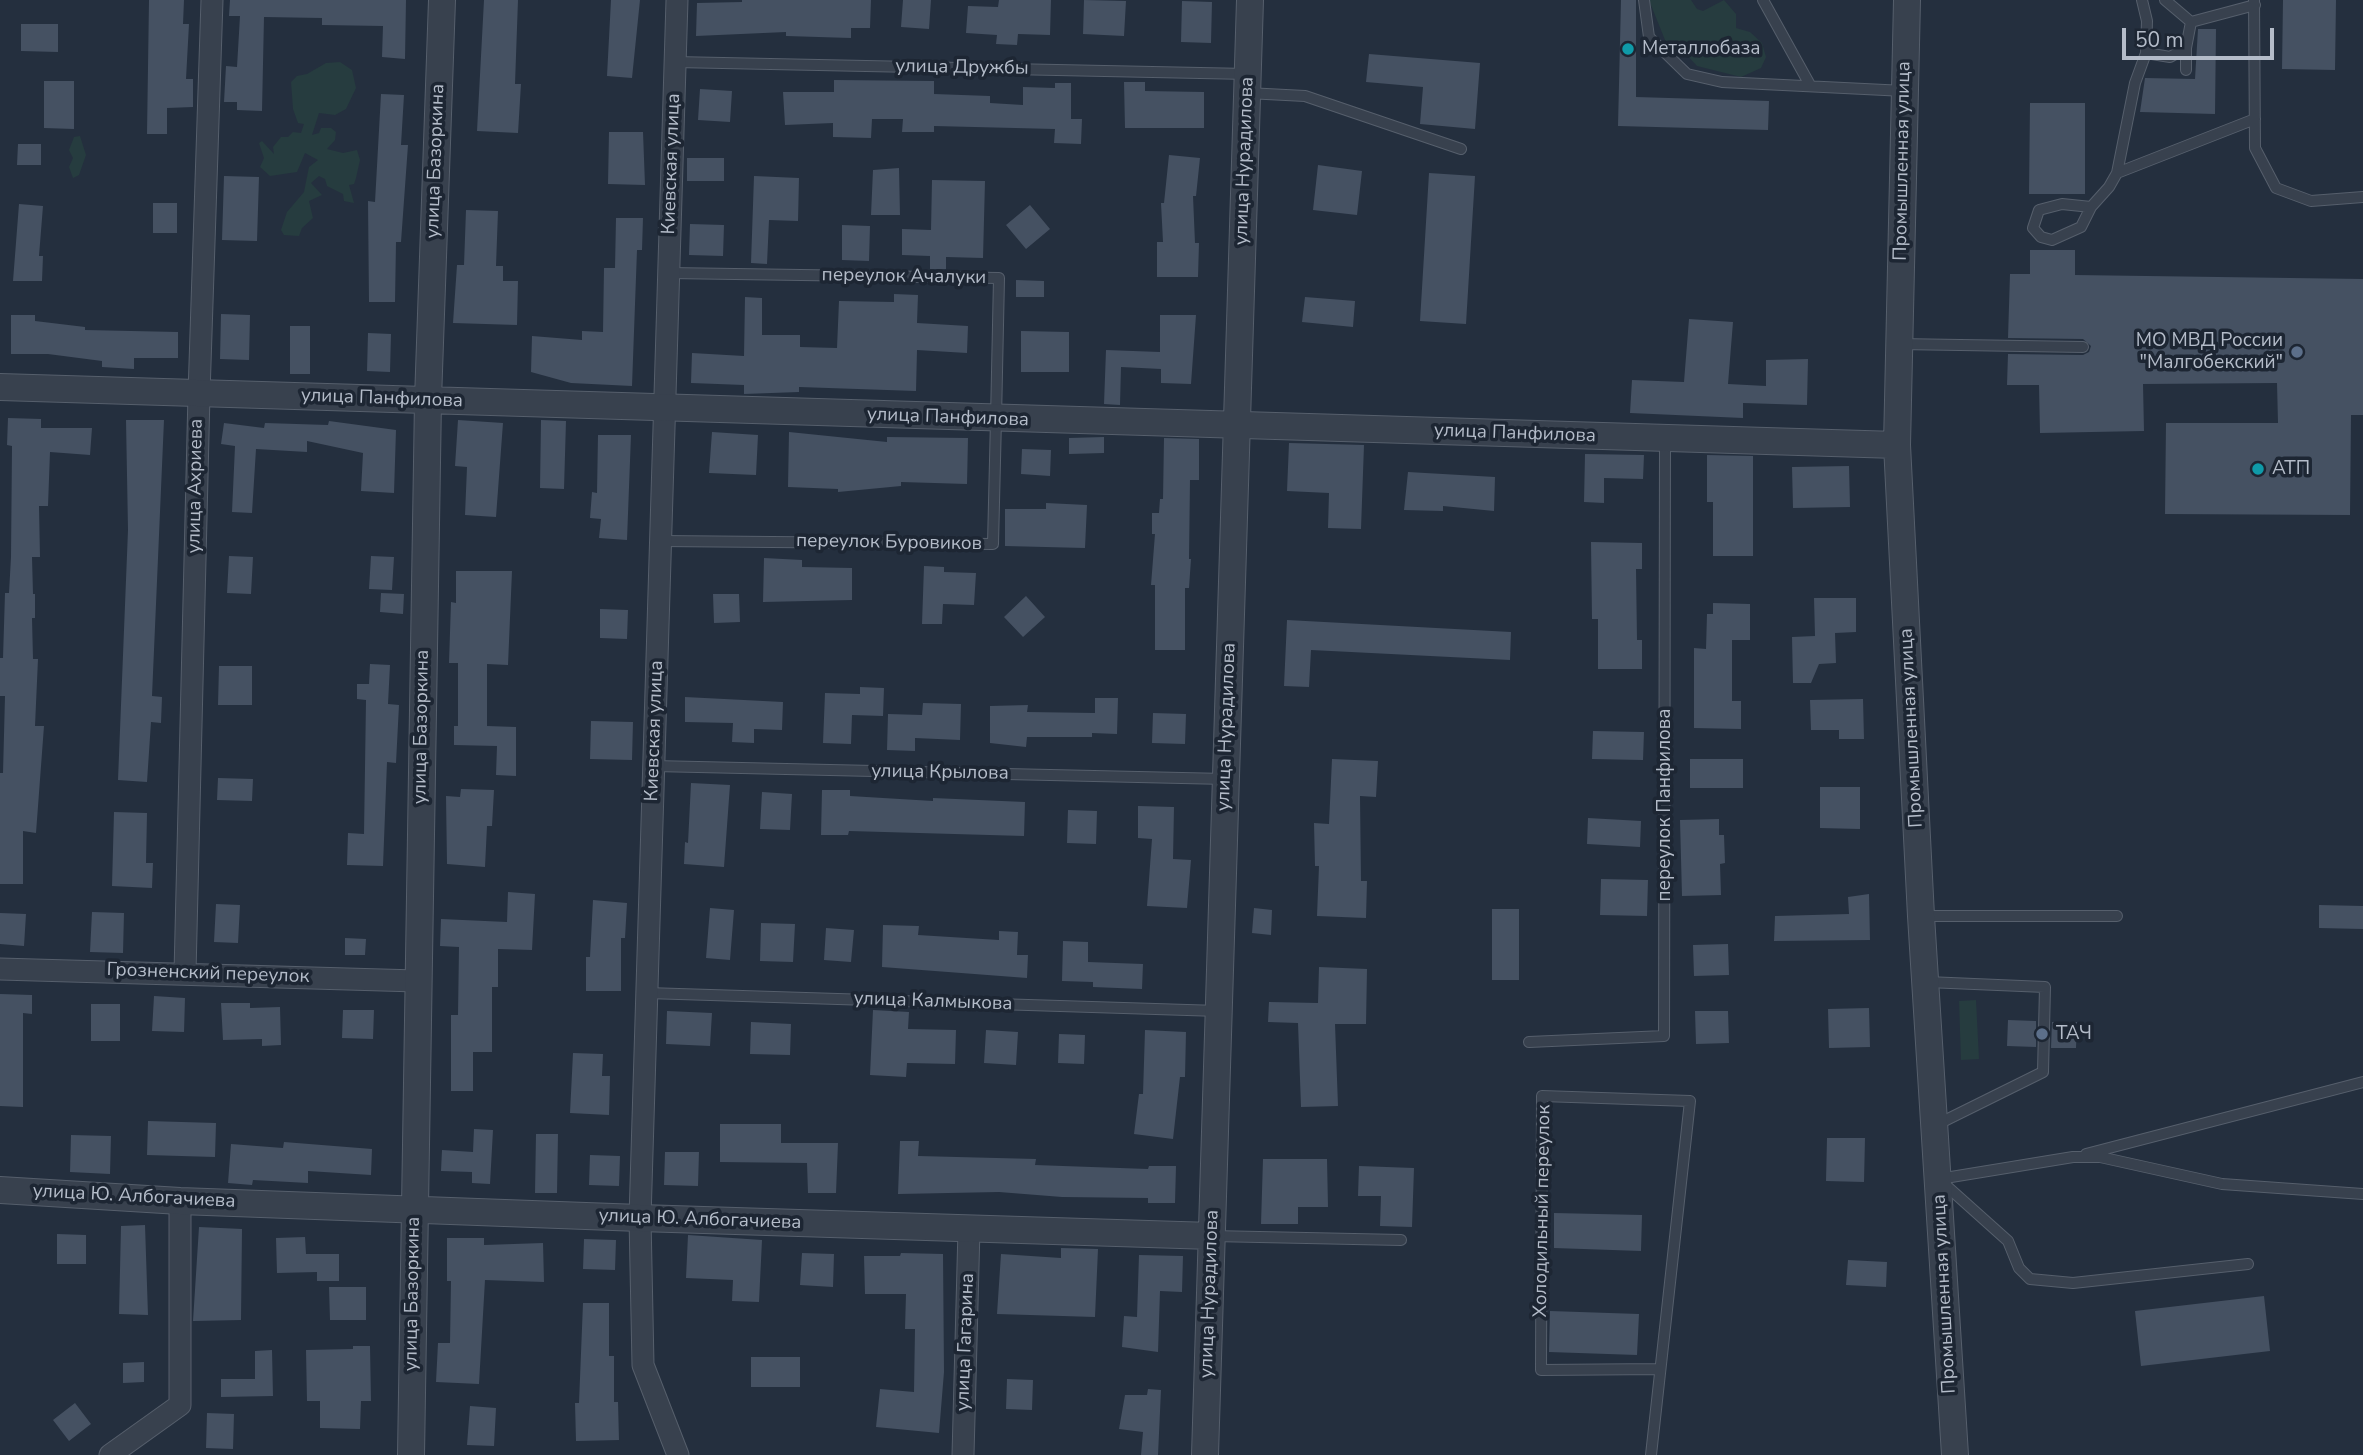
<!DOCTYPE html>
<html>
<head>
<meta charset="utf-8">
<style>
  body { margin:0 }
  #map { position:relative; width:2363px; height:1455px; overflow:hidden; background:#242f3e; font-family:"Nunito Sans",sans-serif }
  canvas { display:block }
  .scale { position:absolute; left:2122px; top:28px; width:152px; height:32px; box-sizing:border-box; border:4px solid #b4bcc9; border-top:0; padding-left:9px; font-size:21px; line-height:24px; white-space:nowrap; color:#b4bcc9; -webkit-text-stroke:5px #1d2633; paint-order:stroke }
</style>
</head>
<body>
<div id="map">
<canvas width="2363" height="1455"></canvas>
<div class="scale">50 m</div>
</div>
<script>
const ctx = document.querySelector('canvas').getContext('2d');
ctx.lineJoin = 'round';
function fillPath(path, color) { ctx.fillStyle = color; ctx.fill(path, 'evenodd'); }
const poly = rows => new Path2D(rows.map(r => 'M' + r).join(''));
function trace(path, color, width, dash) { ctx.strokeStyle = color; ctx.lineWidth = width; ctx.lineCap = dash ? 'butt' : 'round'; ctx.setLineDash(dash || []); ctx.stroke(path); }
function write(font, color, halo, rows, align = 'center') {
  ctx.font = font + ' "Nunito Sans",sans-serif'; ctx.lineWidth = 7; ctx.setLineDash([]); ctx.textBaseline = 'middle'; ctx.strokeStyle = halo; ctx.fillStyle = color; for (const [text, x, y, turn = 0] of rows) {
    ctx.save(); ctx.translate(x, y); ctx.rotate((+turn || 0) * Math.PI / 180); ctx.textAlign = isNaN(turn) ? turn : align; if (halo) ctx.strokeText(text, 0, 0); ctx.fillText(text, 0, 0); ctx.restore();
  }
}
const green = poly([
  [1649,0,1691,0,1697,9,1703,11,1724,0,1736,14,1736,28,1750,32,1762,43,1766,57,1761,68,1741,77,1697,66,1684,52,1665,40],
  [340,62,352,70,356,88,346,109,335,115,319,113,312,135,319,133,321,128,331,128,336,132,335,140,327,149,343,153,357,150,360,160,356,178,354,184,349,185,354,203,344,201,343,194,327,186,325,179,319,176,311,183,322,195,309,201,313,218,302,228,299,236,284,235,281,230,287,212,304,192,309,167,318,160,305,153,297,172,270,176,260,167,264,158,259,143,262,141,274,154,273,147,281,137,288,137,293,132,301,133,304,124,298,123,293,109,291,82,297,76,307,74,326,63],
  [80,136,86,155,79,175,73,178,69,167,73,158,69,150,74,137],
  [1976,1000,1979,1059,1961,1060,1959,1001]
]);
const building = poly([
  [149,0,184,0,183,24,189,24,186,79,193,79,193,107,167,108,167,134,147,134],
  [230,0,406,0,405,59,382,57,383,26,322,25,322,18,264,17,262,111,237,110,237,102,224,102,226,66,237,67,240,16,229,16],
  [484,0,518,0,515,84,521,84,518,133,477,131],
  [611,0,640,0,632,78,607,76],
  [742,0,871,0,870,28,851,28,851,38,786,36,786,32,696,36,697,3,742,2],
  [903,0,931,0,929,29,901,27],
  [999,0,1051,0,1050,35,1018,34,1017,45,996,44,997,35,966,33,968,6,998,7],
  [1084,0,1126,1,1124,36,1083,34],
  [1621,0,1636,0,1636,97,1769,101,1768,130,1618,126],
  [2283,0,2336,0,2335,70,2282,69],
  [1182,1,1212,2,1211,43,1181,42],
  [21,24,58,24,58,52,21,51],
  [2198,29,2216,29,2215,114,2140,112,2145,78,2195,79],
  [1369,54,1480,63,1475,129,1420,124,1423,87,1366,82],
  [834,80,934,81,934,94,990,96,990,103,1023,105,1023,87,1055,88,1055,83,1071,83,1071,119,1082,119,1081,144,1054,143,1055,129,934,126,934,132,902,132,903,119,872,119,871,138,833,137,833,123,785,125,783,92,834,92],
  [44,81,74,81,74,129,44,128],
  [1124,82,1145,82,1145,91,1204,92,1204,128,1125,128],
  [700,89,732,91,730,122,698,120],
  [381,94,404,95,401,145,408,145,401,242,396,242,395,302,369,302,368,201,375,202],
  [2030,103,2085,103,2085,194,2029,194],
  [609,132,643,132,645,185,608,184],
  [18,144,41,144,41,165,17,165],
  [1169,155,1200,158,1196,196,1193,196,1195,243,1199,243,1198,277,1157,277,1157,242,1163,242,1161,203,1164,203],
  [687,158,724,158,724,181,687,181],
  [1318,165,1362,171,1357,215,1313,210],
  [899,168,900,215,871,215,873,170],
  [1429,173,1475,176,1466,324,1420,321],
  [224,176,259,177,257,241,222,240],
  [754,176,799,178,798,221,769,220,767,264,751,263],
  [932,180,985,181,983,258,946,257,946,269,930,269,930,256,902,255,902,229,931,230],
  [153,203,177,203,177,233,153,233],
  [19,204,43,206,39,256,43,256,42,281,13,281],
  [1030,205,1050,229,1026,249,1006,225],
  [466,210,498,211,496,266,503,266,503,281,518,281,517,325,453,323,457,265,464,265],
  [616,218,643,218,642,250,637,250,632,386,571,383,531,372,532,336,582,340,582,331,603,332,604,268,615,268],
  [690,224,724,225,723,256,689,255],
  [842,225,870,226,869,261,842,260],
  [2030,250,2075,250,2075,275,2363,279,2363,415,2351,415,2350,515,2165,514,2166,423,2278,423,2277,383,2143,384,2144,431,2040,433,2039,385,2007,385,2008,354,2083,355,2089,352,2091,346,2083,339,2008,338,2010,274,2030,274],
  [1016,280,1044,281,1044,297,1016,297],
  [894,294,918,295,917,323,968,326,967,353,917,350,916,391,799,387,799,392,744,394,744,385,691,383,692,353,744,356,745,297,762,298,762,335,800,335,800,347,837,348,839,301,894,302],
  [1305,297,1355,301,1353,327,1302,322],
  [221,314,250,315,249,360,220,359],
  [11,315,35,315,35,321,85,327,85,330,178,332,178,358,134,358,134,369,102,367,102,361,48,354,11,354],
  [1160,315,1196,315,1191,384,1161,383,1161,369,1121,367,1120,405,1104,404,1106,350,1160,352],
  [1689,319,1733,322,1728,384,1766,386,1766,360,1808,359,1807,405,1743,403,1743,418,1630,413,1632,380,1684,382],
  [290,326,310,326,310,374,290,374],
  [1021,331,1069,332,1069,372,1021,372],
  [368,333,391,334,390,372,367,371],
  [8,418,41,419,41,428,92,428,90,455,50,452,48,506,39,506,40,557,32,557,33,594,35,594,35,618,32,618,33,659,38,659,35,726,44,726,36,833,23,831,23,884,0,884,0,773,3,773,5,696,0,696,0,658,3,658,5,593,9,593,11,557,12,446,7,445],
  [126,420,164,420,152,696,162,697,161,723,151,722,147,782,118,780,128,530],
  [458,420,503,423,496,517,465,515,467,467,455,466],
  [541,420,566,421,564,489,540,488],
  [329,421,396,430,394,493,361,491,363,453,307,441,307,452,256,449,252,513,232,512,235,446,221,444,224,423,264,428,265,423,328,425],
  [712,432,758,435,756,475,709,473],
  [789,432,887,442,887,437,968,438,967,484,901,482,901,486,838,492,838,489,788,487],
  [598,435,631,435,627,540,599,538,601,519,590,518,592,492,597,493],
  [1104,437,1104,453,1069,454,1069,438],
  [1164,438,1199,439,1199,480,1190,480,1189,559,1191,559,1189,588,1185,588,1185,650,1155,650,1155,585,1151,585,1155,534,1152,534,1152,513,1159,513,1160,499,1163,499],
  [1289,443,1364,445,1361,529,1328,528,1329,493,1287,491],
  [1022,449,1051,450,1050,476,1021,474],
  [1585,454,1644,455,1643,479,1604,478,1604,503,1584,502],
  [1707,455,1753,456,1753,556,1713,556,1713,502,1707,502],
  [1849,466,1850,507,1793,508,1792,467],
  [1408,472,1495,477,1494,511,1443,506,1443,511,1404,510],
  [1046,503,1087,505,1085,548,1005,546,1005,509,1046,509],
  [1591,542,1642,543,1642,569,1636,569,1637,640,1642,640,1642,669,1598,669,1598,619,1592,619],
  [229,556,253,557,251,594,227,593],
  [371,556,394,557,392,590,369,589],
  [764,558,802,560,802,567,852,568,852,600,763,602],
  [924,566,944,567,944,572,976,573,974,605,943,604,942,624,922,624],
  [456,571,512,571,508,665,487,664,487,726,516,727,516,776,496,775,497,746,454,745,454,726,458,726,458,663,449,663,451,602,456,603],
  [381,593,404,594,403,614,380,612],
  [713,594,739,594,740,622,714,623],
  [1026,596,1045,617,1023,637,1004,617],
  [1814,598,1856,598,1856,632,1835,633,1836,663,1819,664,1811,683,1793,683,1792,637,1815,636],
  [1713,603,1750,604,1750,640,1732,640,1732,701,1741,701,1741,729,1694,728,1694,648,1706,649,1707,614,1713,614],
  [600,609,628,610,627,639,600,638],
  [1287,620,1511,632,1510,660,1311,650,1309,687,1284,686],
  [370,664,390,665,388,704,399,705,396,763,387,762,383,866,347,865,348,833,364,834,366,700,357,699,357,684,369,684],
  [219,666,252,666,252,705,218,705],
  [860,687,884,688,883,716,852,715,851,744,823,743,825,693,860,694],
  [685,697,783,702,782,730,754,729,754,743,732,742,733,723,685,722],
  [1095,698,1118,698,1117,734,1092,733,1092,737,1027,737,1026,747,990,743,990,706,1028,705,1027,712,1095,713],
  [1863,699,1864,739,1839,739,1839,730,1811,730,1810,700],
  [923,703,961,704,960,740,915,738,915,751,887,750,888,714,922,715],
  [1153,713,1186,714,1185,744,1152,743],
  [591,721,633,722,632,760,590,759],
  [1593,731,1644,732,1643,760,1592,759],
  [1332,759,1378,761,1376,797,1360,796,1361,881,1367,881,1366,918,1317,916,1319,866,1315,866,1314,823,1329,824],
  [1690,759,1743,759,1743,788,1690,788],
  [218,778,253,779,252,801,217,800],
  [691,783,730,785,724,867,684,864,685,842,688,843],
  [1820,787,1860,787,1860,829,1820,828],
  [461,789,494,790,492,826,487,826,485,867,447,864,446,796,460,797],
  [822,790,850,790,850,796,933,801,933,798,1025,802,1024,836,849,831,848,835,821,835],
  [762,792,792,794,790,830,760,829],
  [1138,806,1174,807,1173,859,1191,860,1187,908,1147,906,1152,839,1138,838],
  [1068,810,1097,811,1096,844,1067,843],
  [114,812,147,813,146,863,153,863,152,888,112,886],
  [1588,818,1641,821,1640,847,1587,844],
  [1719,819,1719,835,1724,835,1725,863,1720,864,1721,895,1682,896,1680,820],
  [1601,879,1648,880,1647,916,1600,915],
  [508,892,535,894,532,950,498,949,498,987,492,987,492,1052,473,1052,473,1091,451,1091,451,1015,458,1015,459,947,440,946,441,919,507,922],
  [1869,894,1870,940,1774,941,1775,916,1849,914,1848,897],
  [593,900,627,903,625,938,621,938,621,991,586,991,586,957,590,957],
  [216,904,240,905,238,943,214,942],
  [2319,905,2363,906,2363,929,2319,928],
  [710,908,734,910,730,960,706,958],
  [1254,908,1272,910,1271,935,1252,933],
  [1492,909,1519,909,1519,980,1492,980],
  [92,912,124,913,123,953,90,952],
  [0,913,26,914,24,946,0,944],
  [761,923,795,924,793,962,760,961],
  [883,925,919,926,918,935,999,940,999,931,1018,932,1017,955,1028,955,1027,978,882,967],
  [826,928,854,930,851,962,824,960],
  [345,938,366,939,365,955,345,955],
  [1063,941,1088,942,1088,962,1143,964,1142,989,1093,987,1093,982,1062,981],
  [1728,944,1729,975,1694,976,1693,945],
  [1319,967,1367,969,1366,1024,1335,1024,1338,1106,1301,1107,1298,1023,1268,1022,1269,1002,1318,1003],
  [0,994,32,995,32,1014,23,1013,23,1107,0,1106],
  [154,996,185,998,184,1032,152,1031],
  [221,1003,250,1003,250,1008,280,1007,281,1045,262,1046,262,1039,223,1040],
  [91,1004,120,1004,120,1041,91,1041],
  [1869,1008,1870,1047,1829,1048,1828,1009],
  [343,1010,374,1010,373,1039,342,1038],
  [873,1010,909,1012,908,1029,956,1030,955,1064,907,1063,906,1077,870,1075],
  [667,1011,712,1013,710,1046,666,1044],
  [1695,1011,1728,1011,1729,1043,1696,1044],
  [2008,1020,2036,1021,2036,1047,2007,1046],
  [751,1022,791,1024,790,1055,750,1054],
  [2052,1022,2077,1022,2076,1048,2051,1048],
  [986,1030,1018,1032,1016,1065,984,1063],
  [1145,1030,1186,1032,1185,1077,1180,1077,1173,1139,1134,1134,1139,1094,1143,1094],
  [1059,1034,1085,1035,1084,1064,1058,1063],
  [573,1053,603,1054,602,1076,610,1076,609,1115,570,1113],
  [148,1121,216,1123,215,1157,147,1155],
  [720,1124,781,1124,781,1143,838,1143,836,1193,808,1193,807,1163,720,1162],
  [474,1129,493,1130,490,1184,472,1183,472,1172,441,1171,442,1150,473,1152],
  [536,1134,558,1134,557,1193,535,1193],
  [71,1135,111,1136,110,1174,70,1172],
  [1827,1138,1865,1138,1864,1182,1826,1181],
  [900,1141,919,1141,918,1156,1036,1159,1035,1165,1148,1169,1149,1166,1176,1166,1175,1203,1148,1203,1148,1198,1062,1197,999,1192,898,1194],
  [284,1142,372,1149,371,1175,308,1171,308,1183,253,1180,252,1185,228,1183,231,1144,283,1148],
  [665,1152,699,1152,698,1186,664,1185],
  [590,1155,620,1156,619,1186,589,1185],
  [1263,1159,1327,1159,1328,1207,1298,1207,1298,1224,1261,1224],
  [1359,1166,1414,1168,1412,1227,1380,1226,1381,1196,1358,1196],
  [1554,1213,1642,1215,1641,1251,1554,1248],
  [145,1225,148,1315,119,1314,121,1226],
  [199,1227,242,1229,241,1320,193,1321],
  [57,1234,86,1235,86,1264,57,1264],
  [688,1235,762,1240,759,1302,732,1301,733,1280,686,1278],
  [305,1237,306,1254,339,1254,339,1281,317,1281,317,1272,277,1273,276,1238],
  [447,1238,484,1238,484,1245,543,1243,544,1282,485,1280,479,1384,436,1382,438,1343,450,1343,451,1281,447,1281],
  [584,1239,616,1240,615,1270,583,1269],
  [1061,1248,1098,1249,1095,1317,997,1314,1001,1254,1061,1258],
  [802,1253,834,1254,833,1287,800,1285],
  [901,1253,943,1254,944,1372,939,1433,876,1427,880,1389,914,1392,915,1329,905,1329,906,1294,865,1294,864,1256,900,1256],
  [1139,1255,1183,1256,1182,1292,1160,1291,1158,1352,1122,1347,1124,1316,1137,1317],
  [1848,1260,1887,1262,1886,1287,1846,1285],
  [329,1287,366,1287,366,1320,330,1320],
  [2264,1296,2270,1351,2141,1366,2135,1311],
  [583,1303,609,1303,609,1356,614,1356,614,1402,618,1402,619,1440,576,1441,575,1403,579,1403],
  [1550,1311,1639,1314,1637,1355,1549,1352],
  [353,1346,370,1346,371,1401,361,1401,360,1429,320,1428,320,1401,307,1401,306,1350,353,1349],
  [272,1350,273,1396,221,1397,221,1379,255,1379,255,1351],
  [751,1357,800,1357,800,1387,751,1387],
  [144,1362,144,1382,123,1383,123,1363],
  [1007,1379,1033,1380,1032,1410,1006,1409],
  [1148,1389,1161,1390,1158,1455,1141,1455,1143,1432,1119,1429,1125,1395,1147,1395],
  [75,1403,91,1424,69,1441,53,1420],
  [470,1406,496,1408,494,1446,467,1445],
  [207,1413,234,1414,233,1449,206,1448]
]);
const service = poly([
  [1644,0,1649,37,1687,74,1722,82,1905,91],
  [1763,0,1810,85],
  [2165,0,2191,22,2255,5],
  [2254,0,2255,148,2276,188,2311,201,2363,197],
  [2186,48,2186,70],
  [2146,53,2170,57,2186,48,2191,22],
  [675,62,1248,74],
  [1247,93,1305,96,1461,149],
  [2117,173,2255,119],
  [2091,207,2062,204,2039,210,2033,228,2041,237,2052,240,2081,227,2091,207,2109,187,2117,173,2135,83,2146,53,2147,21,2142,0],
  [1899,344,2083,347],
  [661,541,993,544,996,419,999,278,669,273],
  [654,766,1226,779],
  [1921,916,2117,916],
  [1927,982,2045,987,2043,1072,1936,1125],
  [647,993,1219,1011],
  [1529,1042,1664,1036,1665,440],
  [2086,1154,2363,1082],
  [1939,1179,2073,1157,2100,1157,2222,1184,2363,1194],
  [1941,1181,2008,1241,2019,1268,2030,1279,2073,1283,2248,1264],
  [1212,1236,1401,1240],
  [1651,1455,1690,1101,1542,1096,1541,1370,1660,1369]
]);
const minor = poly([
  [677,0,640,1218,643,1365,678,1455],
  [0,969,417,981],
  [185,973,199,394,212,0],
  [110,1455,180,1405,180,1201],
  [963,1455,969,1229]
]);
const tertiary = poly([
  [1907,0,1897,445,1921,916,1955,1455],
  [0,387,1897,445],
  [0,1190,180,1201,640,1218,1212,1236],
  [411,1455,428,400,442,0],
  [1205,1455,1250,0]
]);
const markers = [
  [1628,49,7,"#0f9aa8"],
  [2297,352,7,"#5c6f8a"],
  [2258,469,7,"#0f9aa8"],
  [2042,1034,7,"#5c6f8a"]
];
const poiNames = [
  ["Металлобаза",1642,49],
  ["МО МВД России",2283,341,"right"],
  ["\"Малгобекский\"",2283,363,"right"],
  ["АТП",2272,469],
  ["ТАЧ",2056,1034]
];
const streetNames = [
  ["улица Дружбы",962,68,1],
  ["улица Базоркина",436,161,-88],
  ["улица Нурадилова",1245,161,-88],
  ["Промышленная улица",1903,161,-89],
  ["Киевская улица",672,164,-88],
  ["переулок Ачалуки",904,277,1],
  ["улица Панфилова",382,399,2],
  ["улица Панфилова",948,418,2],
  ["улица Панфилова",1515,434,2],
  ["улица Ахриева",196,486,-89],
  ["переулок Буровиков",889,543,1],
  ["улица Базоркина",422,727,-89],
  ["улица Нурадилова",1227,727,-88],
  ["Промышленная улица",1912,728,-93],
  ["Киевская улица",655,731,-88],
  ["улица Крылова",940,773,1],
  ["переулок Панфилова",1665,805,-90],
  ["Грозненский переулок",208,974,2],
  ["улица Калмыкова",933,1002,2],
  ["улица Ю. Албогачиева",134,1197,3],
  ["Холодильный переулок",1543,1211,-89],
  ["улица Ю. Албогачиева",700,1220,2],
  ["улица Базоркина",413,1294,-89],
  ["улица Нурадилова",1210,1294,-88],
  ["Промышленная улица",1945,1294,-93],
  ["улица Гагарина",966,1342,-88]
];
fillPath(green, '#263c3f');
fillPath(building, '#455162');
trace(service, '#565f6c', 12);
trace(minor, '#565f6c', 23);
trace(tertiary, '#565f6c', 28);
trace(service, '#38414e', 10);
trace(minor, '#38414e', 21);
trace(tertiary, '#38414e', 26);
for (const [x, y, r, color] of markers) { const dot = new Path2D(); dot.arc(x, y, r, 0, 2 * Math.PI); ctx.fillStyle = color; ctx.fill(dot); trace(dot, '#1d2633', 2.5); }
write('19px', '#b4bcc9', '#1d2633', poiNames, 'left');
write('19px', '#b4bcc9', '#1d2633', streetNames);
</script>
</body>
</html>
